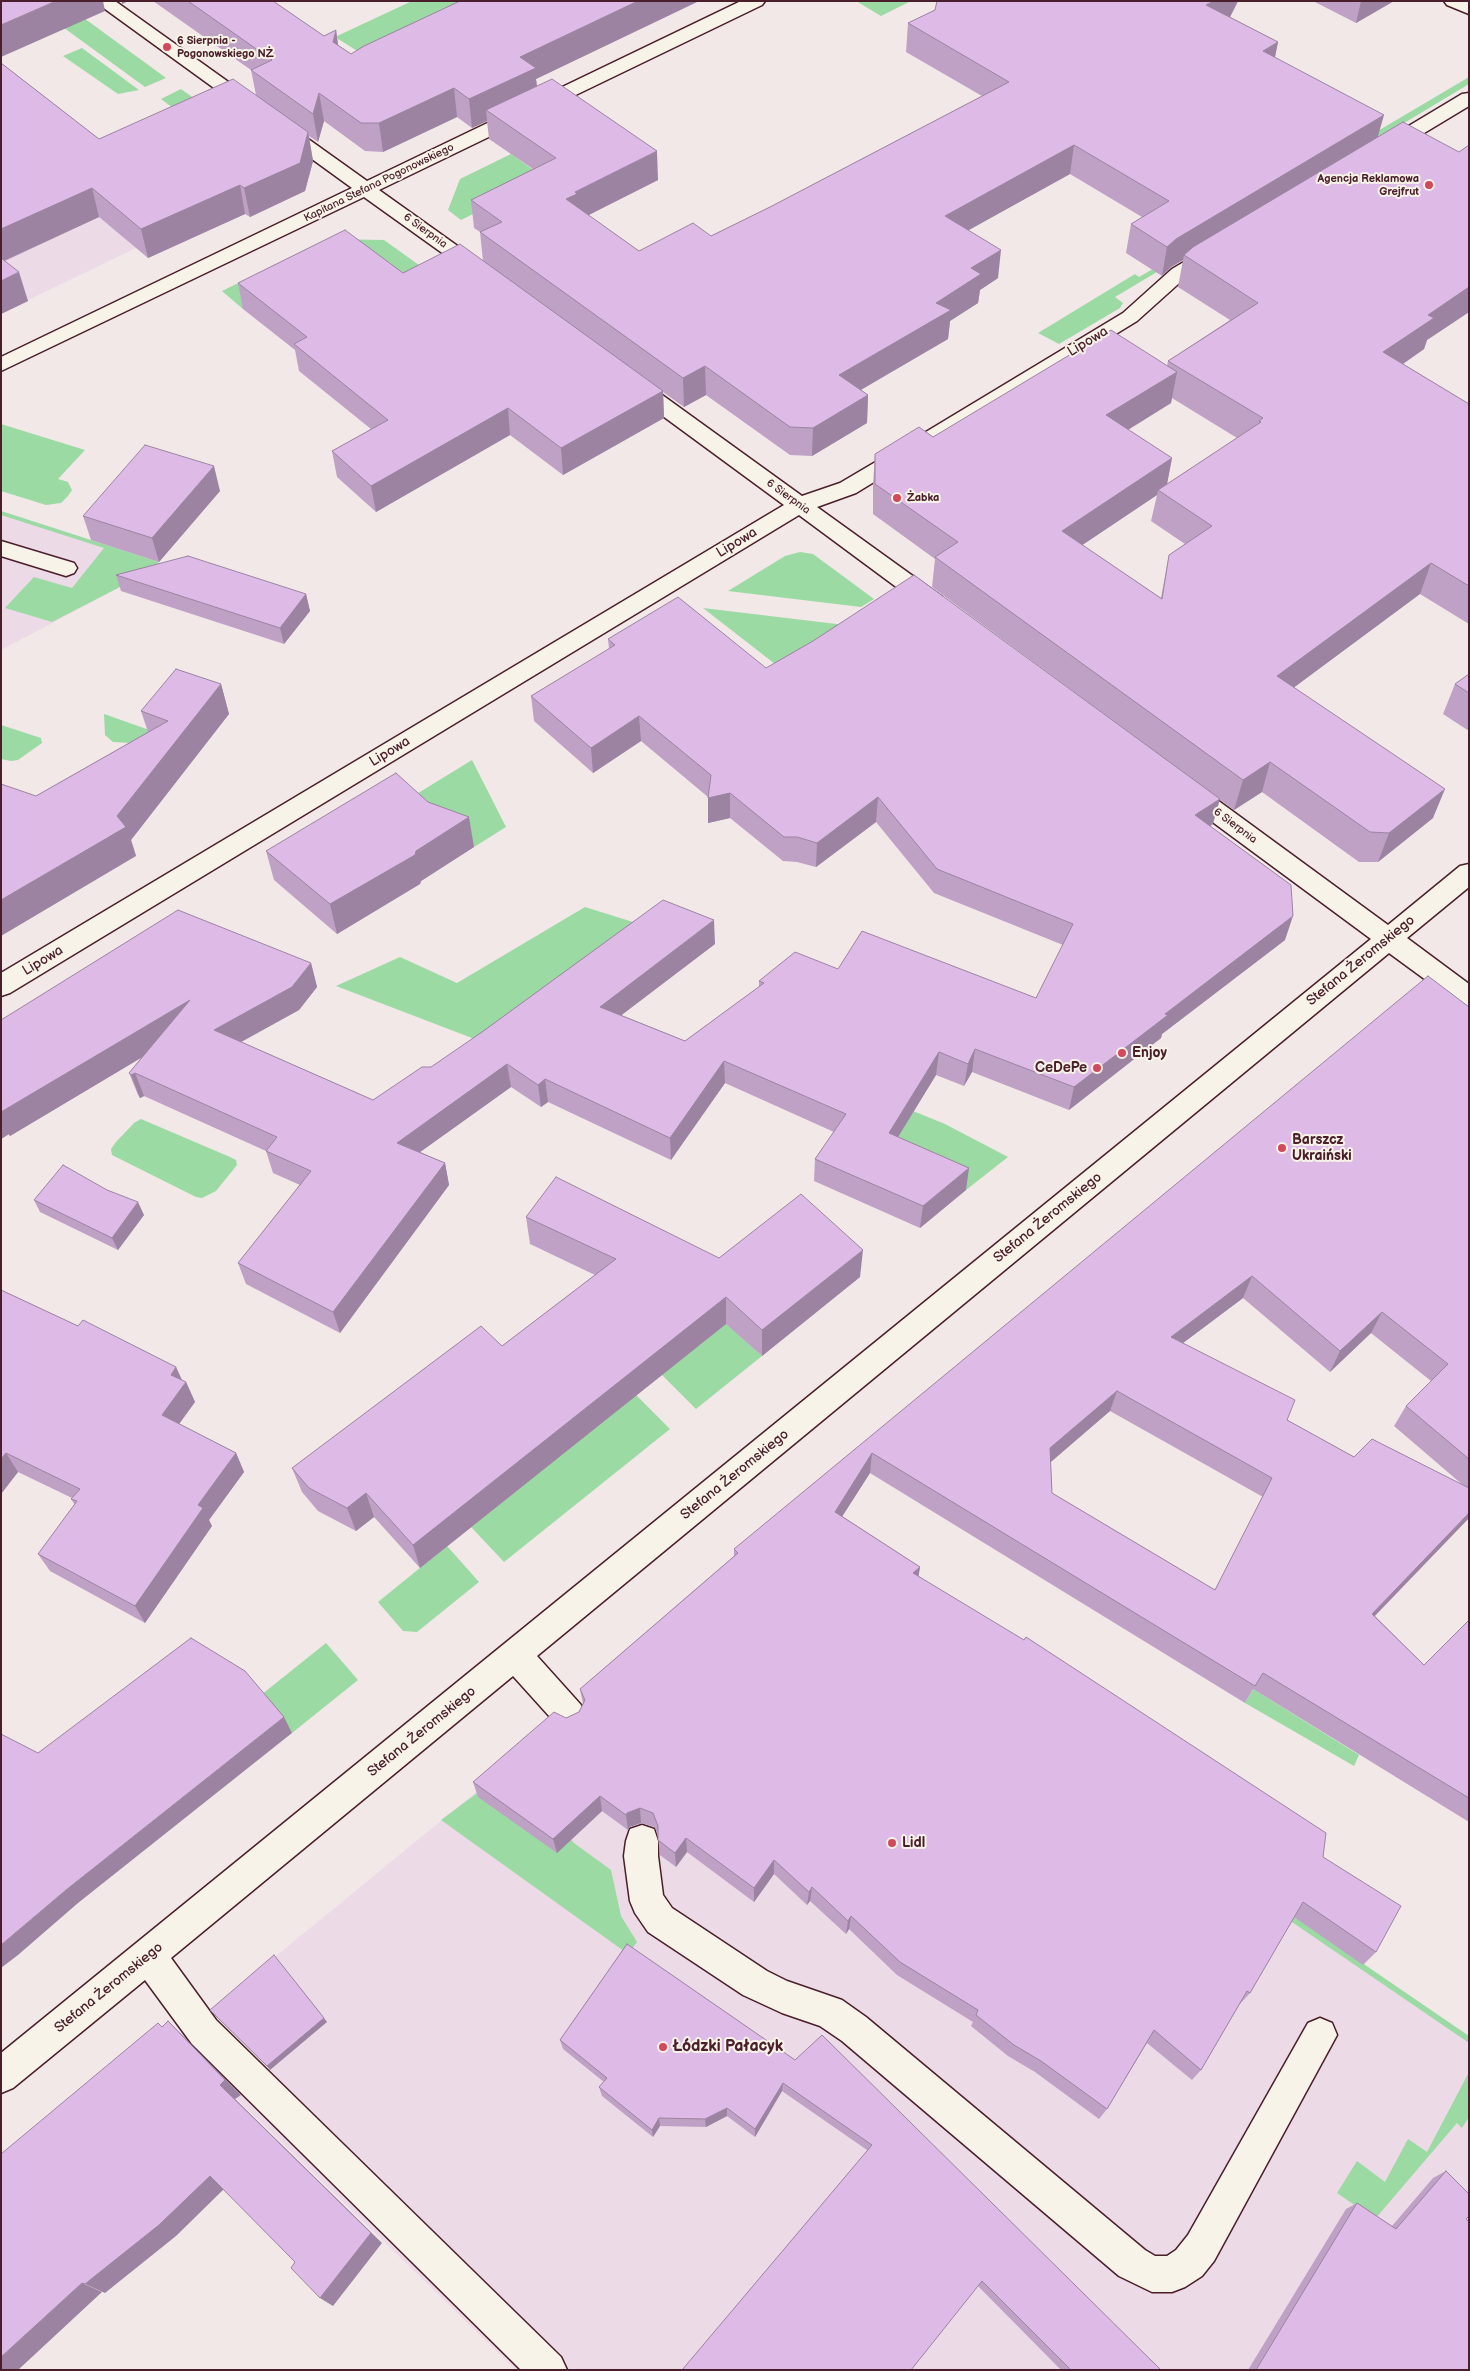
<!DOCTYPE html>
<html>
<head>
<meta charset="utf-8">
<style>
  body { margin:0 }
  #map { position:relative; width:1470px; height:2371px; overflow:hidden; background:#f2e8e8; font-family:"Balsamiq Sans",sans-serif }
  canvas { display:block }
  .frame { position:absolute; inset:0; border:2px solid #4a1f2b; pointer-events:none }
</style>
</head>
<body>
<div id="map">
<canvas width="1470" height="2371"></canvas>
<div class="frame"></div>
</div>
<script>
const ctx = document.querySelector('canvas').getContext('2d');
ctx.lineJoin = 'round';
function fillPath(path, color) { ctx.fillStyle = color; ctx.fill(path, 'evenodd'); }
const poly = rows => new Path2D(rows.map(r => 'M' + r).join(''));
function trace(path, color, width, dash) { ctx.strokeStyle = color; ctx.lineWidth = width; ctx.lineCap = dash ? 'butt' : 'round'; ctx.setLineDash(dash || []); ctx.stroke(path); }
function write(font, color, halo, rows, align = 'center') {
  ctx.font = font + ' "Balsamiq Sans",sans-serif'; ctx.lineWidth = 4; ctx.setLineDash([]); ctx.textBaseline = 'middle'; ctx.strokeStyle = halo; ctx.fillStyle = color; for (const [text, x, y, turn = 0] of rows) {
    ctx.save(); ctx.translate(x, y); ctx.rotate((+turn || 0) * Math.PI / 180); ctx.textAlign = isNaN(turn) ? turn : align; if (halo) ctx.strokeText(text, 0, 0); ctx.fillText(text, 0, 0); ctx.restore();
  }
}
const built = poly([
  [1,189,99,217,136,248,1,313],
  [1,511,159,562,149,572,1,650],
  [615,1678,1241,1881,1469,2036,1469,2370,516,2370,175,2039]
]);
const green = poly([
  [412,1,459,1,483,16,378,64,335,37],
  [856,1,911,1,881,16],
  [66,5,162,75,166,78,145,87,45,14],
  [82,48,139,90,118,94,63,56],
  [1469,77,1469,84,1331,167,1322,164],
  [181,89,241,132,219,142,161,99],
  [511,154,545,178,461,220,448,210,460,179],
  [327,239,384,240,430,273,395,290,350,256,243,309,222,291],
  [1175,256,1177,260,1115,297,1123,303,1120,308,1059,344,1038,333,1135,274,1139,277],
  [1,424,85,450,58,479,68,482,72,490,68,496,61,503,46,505,1,491],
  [1,511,159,562,149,572,52,622,5,608,34,577,72,588,104,548,1,515],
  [800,552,813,554,874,599,861,607,728,591,785,556],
  [703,608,870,628,793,678],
  [104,714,158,733,131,743,113,742,105,735],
  [1,725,41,738,42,743,18,760,11,761,1,759],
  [472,760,506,827,474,847,433,832,402,803],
  [585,907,649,927,485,1043,336,986,400,957,457,983],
  [913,1111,945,1124,1008,1157,966,1190,887,1155],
  [141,1119,230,1157,236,1160,237,1165,216,1191,202,1198,196,1197,112,1155,111,1149,116,1142,134,1123],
  [706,1305,762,1356,696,1409,662,1375],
  [636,1395,670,1429,504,1562,471,1527],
  [447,1546,479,1582,417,1632,403,1631,378,1602],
  [326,1643,358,1680,292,1733,261,1695],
  [1253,1689,1359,1755,1354,1766,1245,1703],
  [508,1770,574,1843,611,1870,621,1916,637,1942,628,1954,441,1820],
  [1292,1915,1469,2036,1469,2043,1289,1920],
  [1469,2072,1469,2117,1462,2128,1457,2123,1375,2219,1337,2193,1357,2161,1385,2182,1408,2139,1427,2152]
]);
const minor = poly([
  [94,1,115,1,367,181,741,1,765,1,762,5,379,190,487,267,490,271,487,275,480,277,473,275,364,197,1,371,1,357,352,188,94,1],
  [1444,1,1469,2,1469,14,1447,5,1444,1],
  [1469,93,1469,106,1391,153,1384,155,1377,153,1375,149,1377,145,1462,94,1469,93],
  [1213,247,1220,249,1223,253,1220,257,1186,277,1137,321,856,493,817,507,942,597,945,603,942,609,934,611,926,609,799,515,10,993,1,996,1,973,784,505,626,389,623,384,626,379,633,377,640,379,802,496,840,483,901,447,1123,313,1172,269,1206,249,1213,247],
  [1,541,74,563,77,568,74,573,66,576,1,556,1,541],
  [1185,780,1194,783,1388,925,1460,866,1469,864,1469,887,1407,938,1469,984,1469,1008,1460,1005,1389,953,537,1656,581,1705,586,1716,581,1727,570,1732,559,1727,513,1676,171,1958,216,2020,561,2357,567,2370,521,2370,192,2044,145,1980,13,2088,1,2093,1,2053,1371,939,1176,795,1173,789,1176,783,1185,780],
  [642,1825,654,1829,658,1841,658,1856,663,1895,672,1908,767,1971,787,1981,842,2000,866,2017,1145,2250,1155,2256,1167,2256,1176,2250,1188,2235,1308,2023,1320,2018,1332,2023,1337,2035,1214,2261,1202,2276,1185,2287,1172,2292,1152,2292,1119,2276,842,2041,820,2026,782,2013,743,1995,648,1932,635,1913,630,1901,624,1856,626,1841,630,1829,642,1825]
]);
const wall = poly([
  [153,1,273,1,324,36,336,30,338,45,351,54,460,1,699,1,536,79,537,86,658,180,588,215,639,251,711,236,770,207,982,96,906,52,908,23,935,10,937,1,1238,1,1230,17,1278,42,1275,57,1378,137,1459,152,1469,145,1469,312,1427,340,1424,349,1403,364,1469,404,1469,624,1420,594,1294,687,1433,818,1378,862,1359,862,1262,792,1234,810,932,587,935,559,873,514,873,485,875,454,933,437,1167,366,1168,361,1230,320,1178,287,1183,260,1171,267,1162,276,1126,253,1131,224,1142,217,1070,174,968,230,998,278,980,290,978,303,950,321,948,339,861,390,868,395,867,423,812,456,790,455,706,395,684,407,663,392,664,418,563,475,510,435,376,512,337,477,332,451,371,429,299,371,295,350,243,309,238,283,403,273,483,261,480,232,474,228,471,200,533,169,489,139,487,121,472,128,457,117,383,152,365,151,324,121,318,142,309,136,313,161,305,191,250,217,245,214,148,258,99,217,5,261,28,301,1,314,1,63,99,139,256,95,251,70],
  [1172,398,1237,438,1167,484,1172,458,1128,430,1171,403],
  [1157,495,1151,521,1185,544,1169,555,1161,598,1082,545],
  [1313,1,1394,1,1356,23],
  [220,491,159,562,91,540,83,516],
  [116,575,306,594,310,611,284,644,121,591],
  [608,639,766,668,1213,824,1210,826,1285,940,1162,1034,1161,1038,1069,1110,972,1072,964,1086,936,1075,898,1137,966,1190,920,1228,814,1181,815,1159,834,1132,725,1083,671,1160,548,1102,541,1107,511,1087,420,1152,445,1163,449,1185,340,1333,246,1284,238,1263,300,1185,273,1173,266,1151,144,1096,140,1098,138,1095,129,1073,142,1057,10,1136,9,1134,1,1139,1,1020,311,963,317,987,299,1010,241,1042,373,1100,431,1067,715,944,621,1015,685,1041,759,987,759,981,838,969,1036,998,1063,945,934,893,876,822,816,867,797,862,783,861,730,818,708,823,708,797,641,741,593,773,534,721,531,696,609,649],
  [1469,674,1469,731,1443,714,1455,684],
  [221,684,229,714,131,840,136,856,36,796,148,732,141,711],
  [474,847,421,881,420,884,337,934,274,880,266,851],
  [1469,1007,1469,1518,1375,1616,1424,1665,1469,1620,1469,1822,1253,1689,1245,1703,870,1473,842,1516,920,1567,918,1576,1323,1857,1376,1952,1363,1965,1294,1917,1250,1993,1239,2005,1201,2070,1192,2080,1147,2043,1107,2109,1099,2119,1035,2072,1008,2056,971,2026,973,2022,897,1975,849,1929,846,1934,810,1901,807,1905,774,1874,754,1902,687,1852,676,1867,660,1855,658,1837,655,1827,641,1823,629,1827,628,1830,602,1811,557,1853,478,1797,473,1782,566,1718,579,1712,583,1704,580,1689,734,1556,734,1549],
  [1243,1298,1330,1372,1371,1333,1431,1381,1406,1406,1394,1426,1464,1486,1354,1457,1287,1420,1183,1343],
  [1110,1411,1263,1497,1215,1590,1052,1493,1050,1462],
  [34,1200,144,1215,118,1250,40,1212],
  [526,1217,719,1258,860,1277,762,1356,726,1324,420,1568,374,1517,356,1531,318,1511,302,1492,292,1468,502,1346,595,1275,530,1244],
  [1,1290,78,1326,176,1367,182,1380,186,1382,195,1402,179,1424,236,1453,244,1472,209,1520,212,1526,145,1623,50,1571,38,1554,75,1505,71,1499,72,1498,18,1472,1,1494],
  [627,1944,1161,2370,1061,2370,978,2286,867,2150,782,2091,755,2137,727,2116,706,2127,660,2126,653,2137,602,2096,599,2087,604,2082,563,2049,560,2040],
  [1446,2171,1466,2219,1469,2370,1248,2370,1346,2209,1357,2203,1392,2226,1433,2178]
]);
const shadedWall = poly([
  [56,1,103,1,105,11,1,57,1,25],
  [122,1,129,1,122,4],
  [638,1,699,1,536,79,538,96,486,110,487,121,472,128,469,99,520,57],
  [1214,1,1238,1,1229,19,1206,5],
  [1361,1,1394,1,1356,23],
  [336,30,340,59,333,42],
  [1278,42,1272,71,1263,51],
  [454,88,457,117,383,152,379,123],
  [319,93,324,121,318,142,313,114],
  [1384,115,1376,143,1184,255,1183,260,1171,267,1162,276,1167,247,1176,239],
  [308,132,313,161,305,191,250,217,244,188],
  [1074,145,1070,174,942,245,945,216],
  [657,151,658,180,579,220,566,199,575,192],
  [240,185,245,214,148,258,141,229],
  [92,188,99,217,1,262,1,229],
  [1001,250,998,278,980,290,978,303,950,321,948,339,838,403,839,375,936,303,971,268],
  [19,272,28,301,1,314,1,281],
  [1469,287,1469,312,1427,340,1424,349,1374,384,1383,352,1428,315],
  [705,366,706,395,684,407,683,378],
  [1177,372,1171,403,1100,447,1106,415],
  [663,391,664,418,563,475,561,448],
  [868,395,867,423,812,456,813,428],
  [508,408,510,435,376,512,371,486],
  [1172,458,1166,489,1158,490,1157,495,1057,562,1062,531],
  [214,466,220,491,159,562,152,538],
  [1431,563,1420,594,1269,706,1277,676],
  [306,594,310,611,284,644,280,628],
  [221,684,229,714,131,840,136,856,1,936,1,900,117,816],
  [639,716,641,741,593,773,591,748],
  [1270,762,1262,792,1234,810,1243,780],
  [1445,789,1433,818,1378,862,1389,833],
  [730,793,730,818,708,823,708,798],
  [878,797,876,822,816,867,817,843],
  [1220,799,1213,824,1189,840,1195,815],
  [469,817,474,847,421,881,420,884,337,934,330,904],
  [1293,916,1285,940,1162,1034,1161,1038,1069,1110,1074,1087,1165,1014],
  [714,920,715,944,602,1030,600,1007],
  [311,963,317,987,299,1010,221,1053,214,1030],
  [190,1000,198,1024,10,1136,1,1119,1,1112],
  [975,1049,972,1072,964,1086,968,1064],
  [939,1052,936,1075,887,1155,889,1133],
  [724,1061,725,1083,671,1160,670,1138],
  [507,1064,511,1087,402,1165,397,1143],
  [135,1073,144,1096,140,1098,131,1075],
  [545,1079,548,1102,541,1107,538,1085],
  [1,1119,9,1134,1,1139],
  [445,1163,449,1185,340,1333,333,1312],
  [969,1168,966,1190,920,1228,923,1206],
  [138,1202,144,1215,118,1250,112,1238],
  [863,1250,860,1277,762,1356,762,1330],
  [1252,1276,1243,1298,1163,1358,1171,1337],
  [726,1297,726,1324,420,1568,413,1545],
  [1382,1312,1371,1333,1330,1372,1340,1351],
  [176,1367,184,1385,186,1382,195,1402,171,1435,162,1415,171,1375],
  [1117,1391,1110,1411,1044,1468,1050,1448],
  [6,1453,18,1472,1,1494,1,1459],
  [236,1453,244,1472,209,1520,212,1526,145,1623,135,1606,198,1505],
  [872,1453,870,1473,833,1531,835,1512],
  [366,1493,374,1517,356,1531,347,1508],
  [1469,1513,1469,1518,1360,1631,1372,1614],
  [920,1567,917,1586,913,1573],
  [284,1717,292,1733,78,1903,18,1955,1,1968,1,1945,66,1890],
  [600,1796,602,1811,557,1853,553,1839],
  [640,1808,641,1823,629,1827,628,1830,626,1815,627,1813],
  [686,1838,687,1852,676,1867,675,1853],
  [774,1860,774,1874,754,1902,754,1888],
  [812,1887,810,1901,807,1905,809,1892],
  [851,1916,849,1929,846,1934,848,1921],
  [324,2018,327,2022,270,2070,267,2066],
  [168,2021,241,2095,235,2099,382,2243,333,2306,320,2298,220,2085],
  [783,2083,782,2091,755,2137,755,2129],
  [727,2108,727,2116,706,2127,705,2119],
  [659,2118,660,2126,653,2137,652,2130],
  [210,2176,225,2188,176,2236,105,2293,85,2284],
  [82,2283,102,2292,18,2370,1,2370,1,2357]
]);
const building = poly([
  [1,1,56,1,1,25,1,1],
  [188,1,273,1,324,36,336,30,333,42,351,54,364,46,460,1,638,1,520,57,536,68,469,99,454,88,379,123,361,123,319,93,313,114,251,70,272,60,188,1],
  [937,1,1214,1,1206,5,1278,42,1263,51,1384,115,1176,239,1167,247,1131,224,1169,201,1074,145,945,216,1001,250,971,268,981,274,936,303,951,310,839,375,868,395,813,428,790,427,705,366,683,378,480,232,502,222,471,200,556,158,486,110,552,79,657,151,575,192,577,194,566,199,639,251,693,223,711,236,770,207,1009,82,908,23,935,10,937,1],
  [1,63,99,139,233,79,308,132,300,163,244,188,240,185,141,229,92,188,1,229,1,63],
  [1403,122,1459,152,1469,145,1469,287,1428,315,1434,318,1383,352,1469,404,1469,586,1431,563,1277,676,1445,789,1389,833,1370,832,1270,762,1243,780,935,557,958,542,875,484,875,454,919,427,933,437,1111,330,1177,372,1106,415,1172,458,1062,531,1162,599,1169,555,1212,526,1158,490,1261,422,1259,421,1263,418,1168,361,1258,303,1184,255,1193,247,1403,122],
  [345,230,403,273,460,244,663,391,561,448,508,408,371,486,332,451,388,420,294,344,307,337,238,283,345,230],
  [1,258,19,272,1,281,1,258],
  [145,445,214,466,152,538,83,516,145,445],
  [188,556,306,594,280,628,116,575,188,556],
  [914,575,1220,799,1195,815,1291,885,1293,916,1165,1014,1168,1015,1074,1087,975,1049,968,1064,939,1052,889,1133,969,1168,923,1206,815,1159,846,1114,724,1061,670,1138,545,1079,538,1085,507,1064,397,1143,445,1163,333,1312,238,1263,311,1171,266,1151,277,1137,135,1073,131,1075,129,1073,190,1000,1,1112,1,1020,178,910,311,963,292,987,214,1030,373,1100,422,1067,431,1067,482,1032,663,900,714,920,600,1007,685,1041,764,983,759,981,795,952,838,969,862,931,1036,998,1073,924,937,869,878,797,817,843,797,837,784,837,730,793,708,798,711,775,639,716,591,748,531,696,615,645,608,639,678,597,766,668,813,641,914,575],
  [176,669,221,684,117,816,126,827,1,900,1,784,36,796,168,721,141,711,176,669],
  [1469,674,1469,693,1455,684,1469,674],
  [396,773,428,802,469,817,416,851,415,855,330,904,266,851,396,773],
  [1428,976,1469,1007,1469,1459,1406,1406,1448,1364,1382,1312,1340,1351,1252,1276,1171,1337,1295,1400,1287,1420,1354,1457,1372,1439,1469,1488,1469,1513,1372,1614,1424,1665,1469,1620,1469,1798,1263,1673,1255,1686,872,1453,835,1512,920,1567,913,1573,1024,1640,1026,1637,1326,1833,1323,1857,1401,1906,1376,1952,1303,1902,1250,1993,1247,1991,1201,2070,1154,2030,1107,2109,1041,2061,1014,2045,976,2015,978,2010,900,1962,851,1916,848,1921,812,1887,809,1892,774,1860,754,1888,686,1838,675,1853,658,1840,658,1826,653,1813,640,1808,627,1813,626,1815,600,1796,553,1839,473,1782,554,1712,566,1718,579,1712,585,1700,580,1689,738,1553,734,1549,1428,976],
  [1117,1391,1272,1478,1215,1590,1052,1493,1050,1448,1117,1391],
  [63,1165,107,1190,138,1202,112,1238,34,1200,63,1165],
  [556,1177,719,1258,801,1194,863,1250,762,1330,726,1297,413,1545,366,1493,347,1508,309,1488,292,1468,481,1326,502,1346,616,1259,526,1217,556,1177],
  [1,1290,78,1326,83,1320,176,1367,171,1375,186,1382,162,1415,236,1453,198,1505,203,1508,135,1606,38,1554,77,1501,71,1499,80,1489,6,1453,1,1459,1,1290],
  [191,1638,245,1671,284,1717,66,1890,1,1945,1,1734,38,1753,191,1638],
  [627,1944,795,2060,822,2035,1161,2370,1071,2370,982,2281,911,2370,682,2370,872,2145,783,2083,755,2129,727,2108,705,2119,659,2118,652,2130,599,2087,607,2078,560,2040,627,1944],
  [274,1955,324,2018,267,2066,210,2010,274,1955],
  [168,2021,225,2080,220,2085,371,2233,320,2298,291,2268,295,2262,210,2176,159,2225,85,2284,82,2283,1,2357,1,2154,158,2023,162,2027,168,2021],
  [1446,2171,1469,2194,1469,2216,1466,2219,1469,2222,1469,2370,1256,2370,1357,2203,1396,2229,1446,2171]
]);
const markers = [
  [167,47,5,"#d1495b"],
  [1429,185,5,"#d1495b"],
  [897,498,5,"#d1495b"],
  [1122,1053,5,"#d1495b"],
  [1097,1068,5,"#d1495b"],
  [1282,1148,5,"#d1495b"],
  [892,1843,5,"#d1495b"],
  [663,2047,5,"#d1495b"]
];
const farPoinames = [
  ["6 Sierpnia -",177,41],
  ["Pogonowskiego NŻ",177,54],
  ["Agencja Reklamowa",1419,179,"right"],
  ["Grejfrut",1419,192,"right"],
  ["Żabka",907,498]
];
const farStreetnames = [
  ["Kapitana Stefana Pogonowskiego",379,183,-26],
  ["6 Sierpnia",425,231,36],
  ["6 Sierpnia",788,497,36],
  ["6 Sierpnia",1235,826,37]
];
const streetNames = [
  ["Lipowa",1088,342,-31],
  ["Lipowa",737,543,-31],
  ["Lipowa",390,752,-31],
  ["Lipowa",43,961,-31],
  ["Stefana Żeromskiego",1361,961,-39],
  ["Stefana Żeromskiego",1048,1218,-39],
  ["Stefana Żeromskiego",735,1475,-39],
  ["Stefana Żeromskiego",422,1732,-39],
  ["Stefana Żeromskiego",109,1988,-39]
];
const poiNames = [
  ["Enjoy",1132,1053],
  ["CeDePe",1087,1068,"right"],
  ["Barszcz",1292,1140],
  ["Ukraiński",1292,1156],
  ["Lidl",902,1843]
];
const nearPoinames = [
  ["Łódzki Pałacyk",673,2047]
];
fillPath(built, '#ecdae7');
fillPath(green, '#9bdaa3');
trace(minor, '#4a1f2b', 3);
fillPath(minor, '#f7f3e8');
fillPath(wall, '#bfa1c6');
fillPath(shadedWall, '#9b83a1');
fillPath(building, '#debbe6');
trace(building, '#9b83a1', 1);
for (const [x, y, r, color] of markers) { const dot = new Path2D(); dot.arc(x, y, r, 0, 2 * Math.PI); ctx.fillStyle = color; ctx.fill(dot); trace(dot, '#f7f3e8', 2); }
write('bold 11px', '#4a1f2b', '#f7f3e8', farPoinames, 'left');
write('11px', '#4a1f2b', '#f7f3e8', farStreetnames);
write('14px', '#4a1f2b', '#f7f3e8', streetNames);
write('bold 14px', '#4a1f2b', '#f7f3e8', poiNames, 'left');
write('bold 16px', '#4a1f2b', '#f7f3e8', nearPoinames, 'left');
</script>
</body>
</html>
